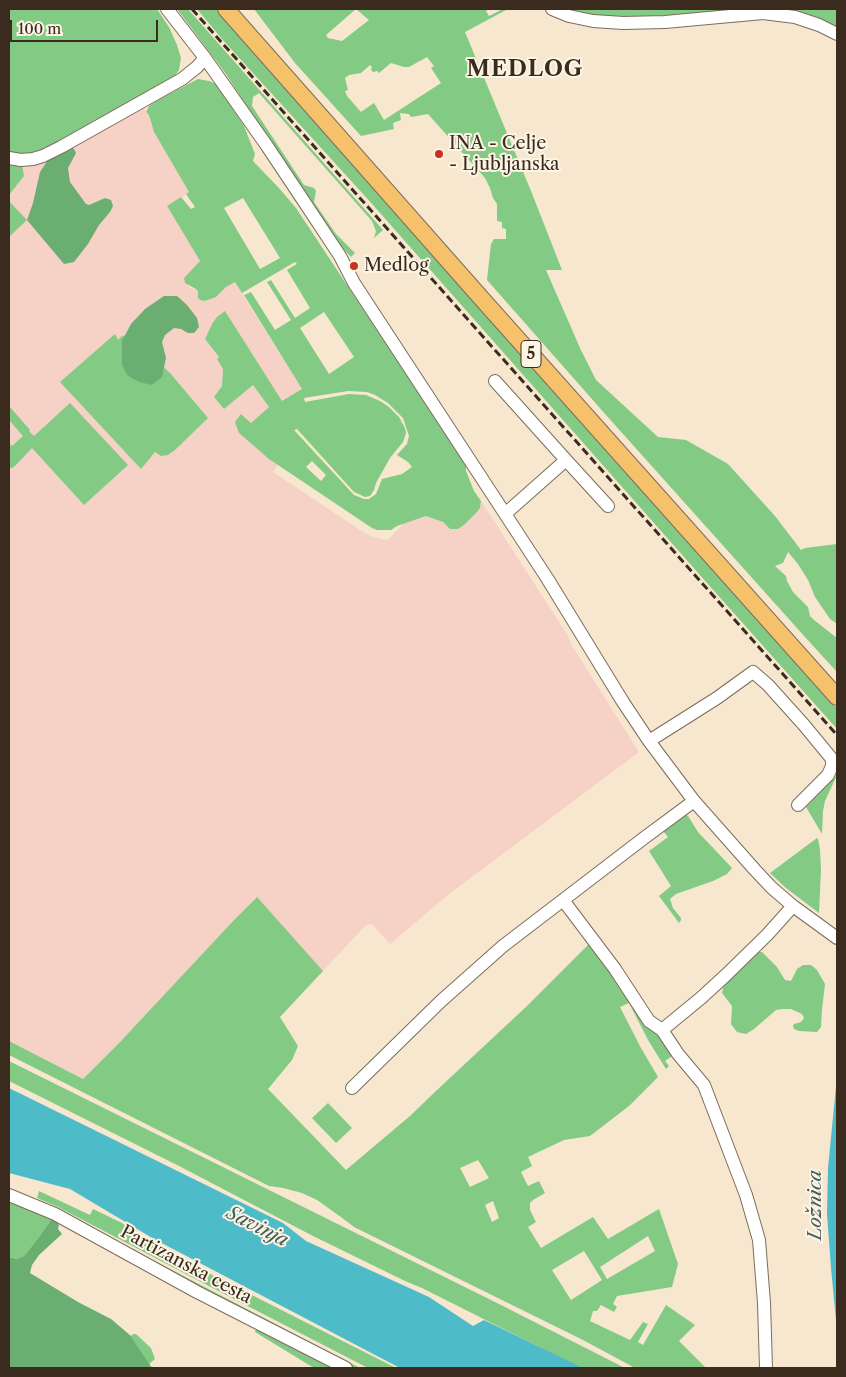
<!DOCTYPE html>
<html>
<head>
<meta charset="utf-8">
<style>
  body { margin:0 }
  #map { position:relative; width:846px; height:1377px; overflow:hidden; background:#f7e7cf; font-family:"Libre Caslon Text",serif }
  canvas { display:block }
  .frame { position:absolute; inset:0; border:10px solid #3b2a1e; pointer-events:none }
  .scale { position:absolute; left:10px; top:20px; width:148px; height:22px; box-sizing:border-box; border:2px solid #3b2a1e; border-top:0; padding-left:6px; font-size:15px; line-height:18px; white-space:nowrap; color:#3b2a1e; -webkit-text-stroke:4px #fcf5e5; paint-order:stroke }
</style>
</head>
<body>
<div id="map">
<canvas width="846" height="1377"></canvas>
<div class="frame"></div>
<div class="scale">100 m</div>
</div>
<script>
const ctx = document.querySelector('canvas').getContext('2d');
ctx.lineJoin = 'round';
function fillPath(path, color) { ctx.fillStyle = color; ctx.fill(path, 'evenodd'); }
const poly = rows => new Path2D(rows.map(r => 'M' + r).join(''));
function trace(path, color, width, dash) { ctx.strokeStyle = color; ctx.lineWidth = width; ctx.lineCap = dash ? 'butt' : 'round'; ctx.setLineDash(dash || []); ctx.stroke(path); }
function write(font, color, halo, rows, align = 'center') {
  ctx.font = font + ' "Libre Caslon Text",serif'; ctx.lineWidth = 4; ctx.setLineDash([]); ctx.textBaseline = 'middle'; ctx.strokeStyle = halo; ctx.fillStyle = color; for (const [text, x, y, turn = 0] of rows) {
    ctx.save(); ctx.translate(x, y); ctx.rotate((+turn || 0) * Math.PI / 180); ctx.textAlign = isNaN(turn) ? turn : align; if (halo) ctx.strokeText(text, 0, 0); ctx.fillText(text, 0, 0); ctx.restore();
  }
}
const built = poly([
  [144,108,149,115,154,132,190,192,167,206,200,261,184,278,189,287,195,289,198,292,198,298,200,300,205,301,216,297,226,287,235,282,302,389,282,402,225,311,212,324,205,339,219,357,217,359,223,369,222,386,214,397,224,409,253,385,269,407,251,423,242,414,239,433,278,465,273,472,363,532,373,537,388,540,404,523,426,516,443,522,450,529,458,529,464,525,476,513,480,508,481,501,568,636,572,646,639,752,449,894,390,944,372,924,366,925,323,971,256,897,120,1042,83,1079,9,1041,9,237,27,220,9,201,9,195,24,176,22,163,84,141]
]);
const green = poly([
  [9,9,157,9,169,27,177,45,181,58,179,70,172,80,53,146,28,155,9,153],
  [177,9,188,9,383,230,374,238,376,231,372,221,259,93,253,97,252,106,304,185,314,188,316,191,314,202,336,234,355,253,351,257,331,236,226,74],
  [197,9,218,9,264,65,334,141,653,502,837,708,837,729,699,574,373,205,222,39],
  [254,9,489,9,486,11,489,16,503,9,508,9,465,32,531,191,562,270,546,270,580,348,596,380,658,437,686,440,728,464,775,516,801,550,805,548,837,544,837,624,830,619,815,597,808,580,798,564,788,552,783,563,775,566,786,576,787,581,793,592,808,607,810,616,814,620,837,638,837,672,805,637,606,415,487,280,491,244,494,239,506,239,506,229,502,228,502,222,497,221,497,204,493,198,490,188,485,178,428,114,411,117,409,114,400,113,401,120,393,123,394,129,361,136,295,63],
  [356,9,369,20,342,41,328,38,326,35],
  [427,57,434,66,431,68,441,83,384,120,374,103,361,112,347,96,345,91,348,90,345,78,349,75,361,73,370,65,372,67,371,70,373,72,377,71,379,73,391,63,404,67,409,67],
  [559,9,837,9,837,30,820,22,701,15,592,17],
  [198,79,209,81,216,84,244,126,255,154,253,161,278,187,296,208,466,465,466,471,474,491,481,501,480,508,476,513,464,525,458,529,450,529,443,522,426,516,397,526,391,530,377,530,372,528,269,459,239,433,235,422,241,414,251,423,269,407,253,385,224,409,214,397,222,386,223,369,217,359,219,357,205,339,212,324,217,317,225,311,282,401,302,389,244,295,251,292,275,330,291,320,267,282,271,280,295,318,310,308,287,270,297,264,295,262,242,293,235,282,226,287,216,297,205,301,200,300,198,298,198,292,196,289,185,283,184,278,200,261,167,206,181,197,191,209,195,207,186,194,189,192,154,132,149,115,146,112,149,106,158,100],
  [243,198,280,258,260,269,224,208],
  [324,312,354,357,329,374,300,328],
  [348,391,367,392,375,395,388,403,403,418,409,436,407,444,397,455,408,462,412,467,402,474,382,479,376,494,369,499,364,499,354,495,294,430,297,429,354,492,365,497,370,496,374,490,376,483,390,458,403,442,406,433,405,428,399,417,389,407,380,401,366,395,349,394,305,402,304,398],
  [312,461,326,475,321,481,306,467],
  [9,160,22,163,24,176,9,195],
  [9,201,27,220,9,237],
  [115,334,118,340,122,336,128,335,170,373,208,418,175,450,168,455,161,456,155,452,141,469,60,382],
  [70,403,128,465,84,505,32,448,15,466,12,468,9,468,9,443,12,446,23,436,9,420,9,406,30,430,29,431,34,436],
  [837,775,825,801,823,811,822,834,806,807],
  [685,814,688,816,698,832,732,868,727,874,713,881,676,894,670,899,673,908,681,918,681,920,679,923,659,896,671,886,649,851,668,837,663,831],
  [817,838,818,839,820,849,821,870,819,913,786,888,770,873],
  [257,897,323,971,280,1017,298,1046,292,1060,268,1089,346,1170,410,1116,437,1090,527,1006,591,942,672,1056,665,1061,669,1066,666,1069,648,1040,629,1003,620,1007,641,1048,658,1077,629,1106,590,1136,564,1140,528,1157,532,1166,521,1172,528,1186,539,1181,545,1193,533,1200,530,1203,530,1210,536,1222,528,1227,541,1248,593,1217,608,1239,659,1209,678,1264,672,1287,617,1296,613,1304,617,1307,614,1312,601,1305,597,1311,593,1311,590,1321,630,1340,643,1322,648,1324,638,1342,643,1345,666,1305,695,1325,679,1341,706,1368,635,1368,583,1340,354,1227,341,1217,317,1200,302,1193,283,1188,269,1186,9,1055,9,1041,83,1079,120,1042,235,919],
  [478,1160,489,1178,470,1187,460,1168],
  [493,1201,499,1218,492,1222,485,1205],
  [648,1236,655,1251,607,1279,600,1267],
  [584,1251,602,1280,571,1300,552,1270],
  [755,952,762,952,777,967,785,980,791,981,797,969,803,965,811,965,817,970,825,984,822,1009,821,1027,817,1032,799,1031,794,1029,793,1026,794,1024,801,1022,804,1018,802,1014,791,1009,782,1009,776,1010,754,1029,746,1034,737,1032,731,1024,732,1006,722,993,724,984],
  [9,1061,499,1304,625,1368,581,1368,422,1288,405,1281,313,1236,179,1166,9,1081],
  [328,1103,352,1128,336,1143,312,1118],
  [39,1191,90,1215,93,1209,122,1223,161,1249,396,1368,368,1368,203,1283,58,1207,37,1198],
  [9,1198,53,1217,39,1237,24,1256,17,1259,9,1257],
  [90,1226,122,1244,360,1368,353,1368,90,1231],
  [256,1328,332,1368,314,1368,255,1332],
  [133,1334,136,1334,151,1348,155,1359,149,1364,131,1336]
]);
const forest = poly([
  [71,147,74,149,76,153,68,168,70,182,86,204,89,205,105,198,111,200,113,206,110,212,99,225,88,244,74,262,64,264,27,220,33,203,40,172,48,160],
  [164,296,177,296,187,305,197,318,199,327,194,333,188,333,181,329,174,328,165,335,162,342,166,358,162,377,152,385,139,382,128,376,122,365,122,341,131,324,145,309],
  [53,1217,59,1225,58,1229,62,1234,39,1255,32,1265,30,1273,78,1302,111,1319,131,1336,152,1368,9,1368,9,1257,17,1259,24,1256,39,1237]
]);
const water = poly([
  [837,1076,837,1331,831,1268,827,1214,828,1168],
  [9,1088,283,1223,306,1241,429,1297,473,1326,484,1320,583,1368,400,1368,154,1239,70,1189,9,1173]
]);
const minor = poly([
  [167,9,205,58,267,146,299,194,340,256,354,283,547,578,623,702,649,741,694,801,755,870,772,888,793,906,837,938],
  [552,9,569,16,593,21,623,23,665,22,763,13,795,17,819,25,837,34],
  [9,158,21,160,33,159,43,156,61,147,182,79,197,67,205,58],
  [495,381,566,460],
  [505,514,566,460,608,506],
  [649,741,717,698,753,672,768,685,804,725,832,759,832,766,828,775,798,805],
  [563,900,615,969,649,1021,662,1030],
  [352,1088,441,1001,503,946,644,838,694,801],
  [9,1195,55,1214,197,1292,346,1368],
  [766,1368,764,1303,759,1240,746,1195,704,1085,678,1054,662,1030,701,998,726,975,767,935,793,906]
]);
const major = poly([
  [226,9,482,299,837,697]
]);
const rail = poly([
  [192,9,837,735]
]);
const markers = [
  [439,154,5,"#c8321e"],
  [354,266,5,"#c8321e"]
];
const shields = [
  [531,354,20]
];
const shieldNames = [
  ["5",531,354]
];
const poiNames = [
  ["INA - Celje",449,144],
  ["- Ljubljanska",449,165],
  ["Medlog",364,266]
];
const streetNames = [
  ["Partizanska cesta",186,1265,28]
];
const waterNames = [
  ["Ložnica",816,1205,-90],
  ["Savinja",257,1227,27]
];
const districtNames = [
  ["MEDLOG",525,70]
];
fillPath(built, '#f6d1c5');
fillPath(green, '#83ca85');
fillPath(forest, '#6aae72');
fillPath(water, '#4ebbc8');
trace(minor, '#7d6c5c', 14);
trace(major, '#7d6c5c', 18);
trace(minor, '#fff', 12);
trace(major, '#f5c16b', 16);
trace(rail, '#3b2a1e', 3, [8, 4]);
for (const [x, y, r, color] of markers) { const dot = new Path2D(); dot.arc(x, y, r, 0, 2 * Math.PI); ctx.fillStyle = color; ctx.fill(dot); trace(dot, '#fcf5e5', 2); }
for (const [x, y, w] of shields) { const box = new Path2D(); box.roundRect(x - w / 2, y - 13.5, w, 27, 4); ctx.fillStyle = '#fcf5e5'; ctx.fill(box); trace(box, '#3b2a1e', 1); }
write('bold 16px', '#3b2a1e', null, shieldNames);
write('18px', '#3b2a1e', '#fcf5e5', poiNames, 'left');
write('18px', '#3b2a1e', '#fcf5e5', streetNames);
write('italic 19px', '#425d5a', '#fcf5e5', waterNames);
ctx.letterSpacing = '1px';
write('bold 22px', '#3b2a1e', '#fcf5e5', districtNames);
ctx.letterSpacing = '0px';
</script>
</body>
</html>
